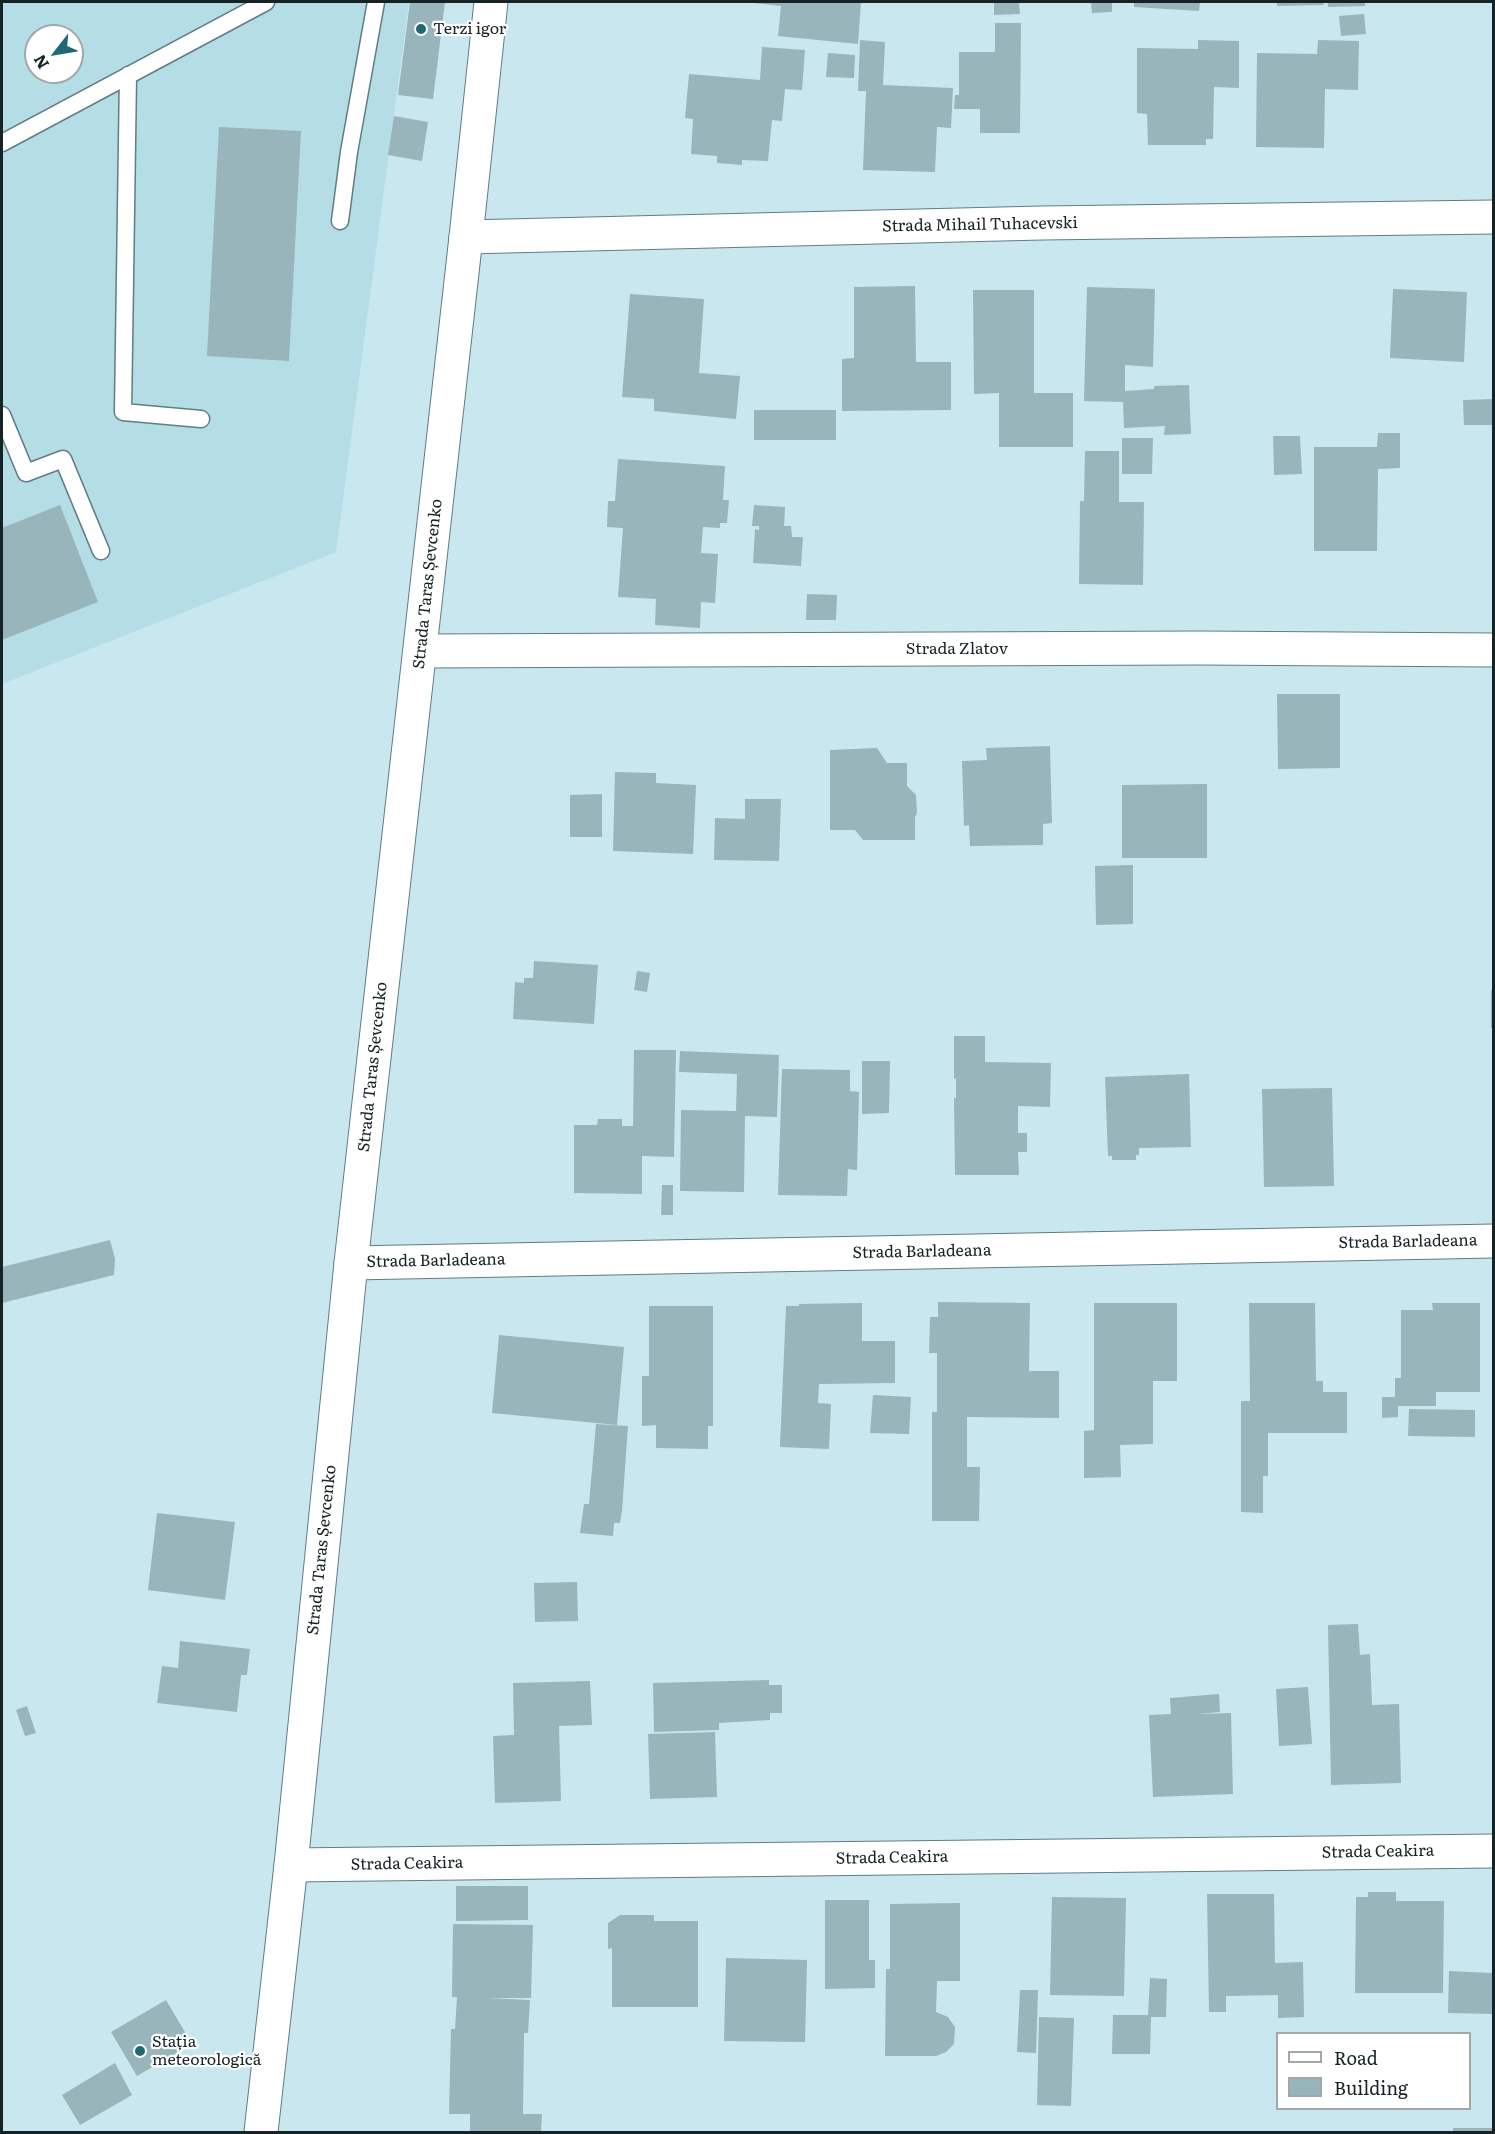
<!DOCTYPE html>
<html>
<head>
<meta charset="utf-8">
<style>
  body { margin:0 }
  #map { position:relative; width:1495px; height:2134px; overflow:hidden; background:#c9e7ee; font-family:Literata,serif }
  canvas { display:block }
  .frame { position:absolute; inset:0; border:3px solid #172225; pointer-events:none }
  .legend { position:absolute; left:1276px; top:2032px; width:195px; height:78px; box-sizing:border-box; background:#fff; border:2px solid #a2a7a8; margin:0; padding:8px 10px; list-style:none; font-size:18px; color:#172225 }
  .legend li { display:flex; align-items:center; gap:12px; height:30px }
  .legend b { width:30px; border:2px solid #a2a7a8 }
  .north { position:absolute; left:24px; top:24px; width:60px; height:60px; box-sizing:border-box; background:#fff; border:2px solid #a2a7a8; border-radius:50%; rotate:239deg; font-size:16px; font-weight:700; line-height:24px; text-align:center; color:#172225 }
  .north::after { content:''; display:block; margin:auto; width:21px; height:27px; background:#1f6874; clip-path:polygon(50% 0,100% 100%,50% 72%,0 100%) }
</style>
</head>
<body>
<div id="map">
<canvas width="1495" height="2134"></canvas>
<div class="frame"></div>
<ul class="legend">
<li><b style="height:8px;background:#fff"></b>Road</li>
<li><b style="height:16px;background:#98b5bb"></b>Building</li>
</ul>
<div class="north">N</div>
</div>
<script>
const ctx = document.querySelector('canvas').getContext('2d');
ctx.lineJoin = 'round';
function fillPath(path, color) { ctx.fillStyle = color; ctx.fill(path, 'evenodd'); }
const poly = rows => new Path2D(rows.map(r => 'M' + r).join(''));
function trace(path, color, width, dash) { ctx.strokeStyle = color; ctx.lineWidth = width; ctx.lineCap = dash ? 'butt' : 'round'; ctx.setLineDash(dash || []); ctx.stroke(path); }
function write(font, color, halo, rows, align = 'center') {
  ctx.font = font + ' Literata,serif'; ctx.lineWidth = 4.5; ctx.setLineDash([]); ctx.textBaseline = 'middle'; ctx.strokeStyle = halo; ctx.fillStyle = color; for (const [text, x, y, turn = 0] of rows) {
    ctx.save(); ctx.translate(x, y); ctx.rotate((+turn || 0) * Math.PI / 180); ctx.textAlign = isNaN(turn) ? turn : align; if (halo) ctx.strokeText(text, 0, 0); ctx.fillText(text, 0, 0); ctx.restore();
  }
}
const built = poly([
  [2,2,409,2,336,552,2,684],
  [36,36,72,36,72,72,36,72]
]);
const building = poly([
  [410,2,445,2,433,99,398,95],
  [754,2,861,2,858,44,778,36,781,6,754,3],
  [994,2,1019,2,1020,14,994,15],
  [1091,2,1112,2,1112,12,1092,13],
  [1134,2,1200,2,1199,11,1134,7],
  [1277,2,1323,2,1324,5,1277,6],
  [1328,2,1365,2,1365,6,1328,7],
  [1364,14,1366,34,1341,36,1339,16],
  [995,23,1021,23,1020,133,980,133,980,109,954,109,955,95,959,95,959,52,995,52],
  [860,40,885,42,883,85,953,88,951,128,937,127,935,172,863,170,866,91,858,91],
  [1198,40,1239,41,1239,88,1214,87,1213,139,1206,139,1206,145,1148,145,1147,114,1137,113,1137,48,1198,49],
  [1318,40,1359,41,1358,90,1325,89,1324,148,1256,147,1257,53,1317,54],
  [762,47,805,50,802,90,785,89,782,121,772,120,768,161,742,160,742,165,717,163,717,156,691,154,693,119,685,118,689,74,760,80],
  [828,53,855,55,854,78,826,77],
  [394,116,428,122,422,161,388,155],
  [219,127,301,131,289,361,207,356],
  [915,286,916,362,951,362,951,410,842,411,842,359,854,358,854,287],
  [1087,287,1155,289,1153,367,1125,365,1125,391,1154,389,1154,386,1189,385,1191,434,1164,435,1165,426,1124,428,1123,402,1084,401],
  [1393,289,1467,292,1464,362,1390,358],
  [973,290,1034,290,1034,393,1073,393,1073,447,999,447,999,393,974,394],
  [630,294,704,299,699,373,740,376,736,419,654,411,654,399,622,397],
  [1494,399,1494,425,1464,425,1463,400],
  [754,410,836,410,836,440,754,440],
  [1378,433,1400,433,1400,468,1378,469,1377,551,1314,551,1314,447,1377,447],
  [1273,436,1300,436,1302,474,1274,475],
  [1122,438,1153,438,1152,474,1122,474],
  [1085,451,1119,451,1119,502,1144,502,1143,585,1079,584,1080,501,1084,501],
  [618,459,725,466,723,500,729,500,727,523,720,523,720,528,703,527,701,553,718,554,715,603,701,602,700,628,655,625,656,599,618,597,623,528,607,527,608,501,615,501],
  [60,505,98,602,2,640,2,528],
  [754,505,785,507,784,526,791,526,792,537,803,537,801,566,753,563,755,529,759,530,759,526,752,526],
  [807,594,837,595,836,620,806,620],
  [1277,694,1340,694,1340,768,1278,769],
  [1050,746,1052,823,1043,824,1043,845,970,846,969,825,964,826,962,761,987,760,986,748],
  [877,748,887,763,907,763,907,786,916,795,917,813,915,817,915,840,863,840,855,830,830,830,830,750],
  [615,772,656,773,656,783,696,785,693,854,613,851],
  [1207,784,1207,858,1122,858,1122,785],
  [602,794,602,837,570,837,570,795],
  [745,799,781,799,779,861,714,860,715,818,745,819],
  [1133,865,1133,924,1096,925,1095,866],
  [534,961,598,965,594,1024,513,1019,515,982,524,983,524,978,533,978],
  [637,971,650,973,647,992,634,990],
  [1491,990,1494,990,1494,1028,1491,1028],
  [954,1036,985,1036,985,1062,1051,1063,1050,1107,1018,1106,1018,1133,1027,1133,1027,1152,1018,1152,1019,1175,955,1175,954,1098,956,1098,956,1078,954,1079],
  [634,1050,676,1050,674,1157,642,1156,642,1194,574,1193,574,1125,597,1125,598,1119,622,1119,622,1126,633,1126],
  [680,1051,779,1055,777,1117,745,1116,744,1192,680,1191,681,1110,736,1111,737,1074,679,1072],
  [862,1061,890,1061,889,1113,862,1114],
  [782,1069,850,1070,850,1091,859,1092,857,1170,848,1169,847,1196,778,1195],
  [1189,1074,1191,1147,1139,1148,1139,1155,1136,1155,1136,1160,1112,1160,1112,1156,1108,1156,1105,1077],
  [1332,1088,1334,1186,1264,1187,1262,1089],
  [662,1185,673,1185,673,1215,661,1215],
  [110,1240,115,1259,114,1275,2,1303,2,1267],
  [938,1302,1030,1303,1029,1371,1059,1371,1059,1418,967,1417,967,1467,980,1467,979,1521,932,1521,932,1412,937,1412,937,1353,929,1353,930,1317,938,1317],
  [862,1303,862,1341,895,1341,895,1383,819,1384,818,1403,831,1404,829,1449,780,1447,786,1306,799,1306,799,1304],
  [1094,1303,1177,1303,1177,1381,1153,1381,1153,1444,1120,1445,1121,1477,1084,1478,1084,1431,1094,1430],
  [1249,1303,1315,1303,1316,1381,1323,1381,1323,1392,1347,1392,1347,1433,1268,1433,1268,1476,1263,1476,1263,1513,1241,1512,1241,1401,1250,1401],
  [1432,1303,1480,1303,1480,1392,1436,1392,1436,1406,1398,1406,1398,1417,1382,1418,1382,1397,1395,1397,1395,1378,1401,1378,1401,1310,1433,1310],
  [649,1306,713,1306,713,1426,708,1426,708,1449,656,1448,656,1425,642,1426,642,1376,649,1376],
  [499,1335,624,1347,617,1425,492,1413],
  [873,1395,911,1397,909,1434,870,1433],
  [1409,1409,1475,1410,1475,1437,1408,1436],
  [596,1424,628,1426,622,1511,620,1523,614,1523,613,1536,580,1533,584,1504,589,1504],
  [157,1513,235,1522,225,1600,148,1590],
  [577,1582,578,1621,535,1622,534,1583],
  [1358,1624,1360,1655,1370,1654,1372,1705,1399,1704,1401,1783,1331,1785,1328,1625],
  [180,1641,250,1649,247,1675,241,1675,237,1712,157,1703,162,1666,178,1668],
  [769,1680,769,1685,782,1685,782,1713,770,1713,770,1720,719,1723,719,1730,654,1732,653,1683],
  [590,1681,592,1725,559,1726,561,1801,495,1803,493,1736,514,1735,513,1683],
  [1308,1687,1312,1744,1279,1746,1276,1689],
  [1219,1694,1220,1712,1197,1714,1231,1713,1233,1794,1153,1797,1149,1715,1171,1714,1170,1698],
  [27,1706,36,1733,25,1736,16,1710],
  [715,1732,717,1797,650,1799,648,1734],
  [456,1886,528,1886,528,1920,456,1921],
  [1368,1892,1396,1892,1396,1901,1444,1901,1443,1993,1355,1993,1356,1897,1368,1897],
  [1207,1894,1274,1894,1275,1963,1303,1962,1304,2017,1278,2018,1278,1995,1226,1996,1226,2012,1209,2012],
  [1052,1897,1126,1898,1124,1996,1050,1995],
  [825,1900,869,1900,869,1960,875,1960,875,1988,825,1989],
  [960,1903,960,1981,937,1981,936,2012,948,2017,955,2027,954,2044,946,2052,936,2056,885,2056,886,1969,890,1969,890,1904],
  [620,1915,654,1915,654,1921,698,1921,698,2007,612,2007,612,1948,608,1949,608,1923],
  [453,1924,533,1925,531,1998,487,1998,530,2000,528,2033,524,2033,523,2114,542,2114,541,2132,470,2132,470,2114,449,2114,451,2029,455,2029,457,1997,452,1997],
  [726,1958,807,1960,805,2042,724,2041],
  [1449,1971,1492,1973,1492,2014,1448,2013],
  [1150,1978,1167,1979,1166,2017,1151,2017,1150,2054,1112,2054,1113,2015,1148,2015],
  [1020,1990,1038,1990,1036,2053,1017,2052],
  [166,2000,192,2044,137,2076,111,2032],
  [1039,2017,1074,2018,1071,2106,1037,2105],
  [115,2063,132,2095,80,2125,62,2095],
  [1453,2128,1494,2128,1494,2132,1453,2132]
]);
const lane = poly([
  [128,75,123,412,201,419],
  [2,143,266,2],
  [340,221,349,152,376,2],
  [2,415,26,473,63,459,101,551]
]);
const street = poly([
  [466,237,1042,223,1494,217],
  [420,651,1199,648,1494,650],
  [351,1263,1494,1241],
  [291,1865,1494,1851]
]);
const secondary = poly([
  [261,2132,291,1865,351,1263,466,237,491,2]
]);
const markers = [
  [421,29,6,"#1f6874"],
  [140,2051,6,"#1f6874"]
];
const poiNames = [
  ["Terzi igor",433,29],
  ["Stația",152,2042],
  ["meteorologică",152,2060]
];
const streetNames = [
  ["Strada Mihail Tuhacevski",980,225,-1],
  ["Strada Taras Șevcenko",428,584,-84],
  ["Strada Zlatov",957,649],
  ["Strada Taras Șevcenko",373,1067,-84],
  ["Strada Barladeana",1408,1242,-1],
  ["Strada Barladeana",922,1252,-1],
  ["Strada Barladeana",436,1261,-1],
  ["Strada Taras Șevcenko",322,1550,-84],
  ["Strada Ceakira",1378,1852,-1],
  ["Strada Ceakira",892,1858,-1],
  ["Strada Ceakira",407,1864,-1]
];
fillPath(built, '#b5dde5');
fillPath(building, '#98b5bb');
trace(lane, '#617d83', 19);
trace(street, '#617d83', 35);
trace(secondary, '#617d83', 35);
trace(lane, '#fff', 16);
trace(street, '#fff', 33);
trace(secondary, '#fff', 33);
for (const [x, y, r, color] of markers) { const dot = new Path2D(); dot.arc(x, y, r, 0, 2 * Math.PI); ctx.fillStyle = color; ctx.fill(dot); trace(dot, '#fff', 2); }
write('16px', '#172225', '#fff', poiNames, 'left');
write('16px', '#172225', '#fff', streetNames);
</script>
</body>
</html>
